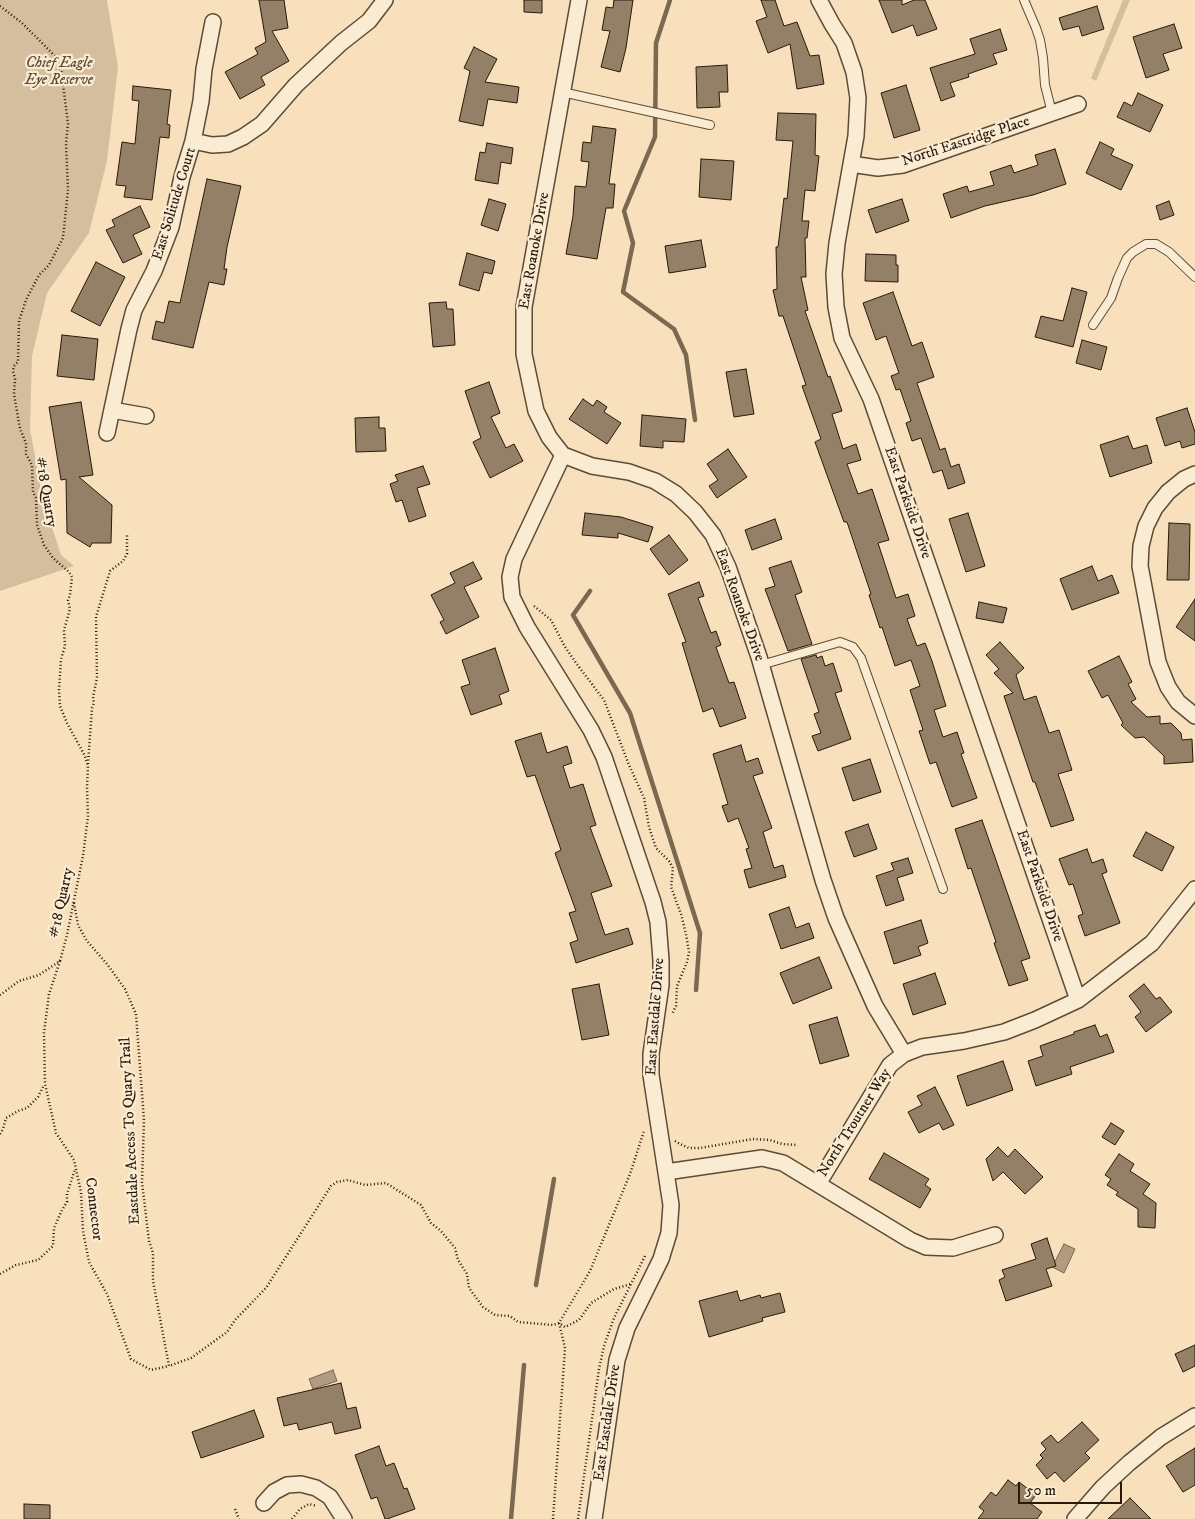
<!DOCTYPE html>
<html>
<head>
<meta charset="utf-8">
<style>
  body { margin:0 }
  #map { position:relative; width:1195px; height:1519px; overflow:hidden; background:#f8e0bc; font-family:"IM FELL DW Pica",serif }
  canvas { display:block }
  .scale { position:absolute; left:1018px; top:1482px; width:104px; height:22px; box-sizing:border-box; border:2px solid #28190b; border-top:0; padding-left:6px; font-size:15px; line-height:18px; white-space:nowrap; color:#28190b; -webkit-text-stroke:4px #faebd3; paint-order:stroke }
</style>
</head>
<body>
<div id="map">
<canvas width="1195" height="1519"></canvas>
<div class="scale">50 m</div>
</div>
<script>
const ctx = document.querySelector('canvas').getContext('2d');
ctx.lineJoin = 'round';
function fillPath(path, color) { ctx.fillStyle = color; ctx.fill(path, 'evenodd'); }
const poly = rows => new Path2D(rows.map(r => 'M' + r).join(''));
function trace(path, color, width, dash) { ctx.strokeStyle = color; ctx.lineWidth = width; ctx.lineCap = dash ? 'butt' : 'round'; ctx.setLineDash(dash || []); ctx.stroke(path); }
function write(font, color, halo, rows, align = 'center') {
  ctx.font = font + ' "IM FELL DW Pica",serif'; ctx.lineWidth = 4.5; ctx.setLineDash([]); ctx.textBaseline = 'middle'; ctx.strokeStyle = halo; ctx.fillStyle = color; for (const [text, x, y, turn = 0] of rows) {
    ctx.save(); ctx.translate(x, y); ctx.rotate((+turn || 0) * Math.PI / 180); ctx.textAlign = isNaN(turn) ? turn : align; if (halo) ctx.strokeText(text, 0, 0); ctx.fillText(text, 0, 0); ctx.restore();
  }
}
const green = poly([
  [0,0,107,0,118,67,107,161,89,233,47,293,32,356,30,429,43,500,61,555,74,566,0,591],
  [1123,0,1130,0,1096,81,1091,78]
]);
const water = poly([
  [1064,1244,1075,1249,1064,1273,1052,1267,1064,1244],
  [333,1370,337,1381,313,1389,309,1379,333,1370]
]);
const stream = poly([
  [670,0,656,43,655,137,624,211,633,243,623,292,674,329,686,355,695,420],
  [590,591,573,615,630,713,700,933,696,990],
  [536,1285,554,1179],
  [511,1519,524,1365]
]);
const building = poly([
  [259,0,284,0,288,28,272,31,289,61,261,77,265,85,240,99,225,72,258,54,255,48,266,42,259,0],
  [524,0,542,0,542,13,524,12,524,0],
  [614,0,633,0,626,48,620,72,601,67,610,31,602,30,606,7,613,8,614,0],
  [761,0,775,0,784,26,797,22,810,56,819,55,824,84,797,89,790,44,768,53,756,21,767,17,761,0],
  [879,0,902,0,902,5,914,0,925,0,937,29,917,36,913,25,892,33,879,0],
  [1097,6,1104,29,1082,36,1079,26,1063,30,1059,18,1097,6],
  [1174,24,1182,48,1163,54,1169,70,1146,78,1133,37,1174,24],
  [1000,29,1007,50,993,54,997,64,968,74,969,77,950,83,955,96,941,101,930,68,975,54,970,39,1000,29],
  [474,47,497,59,485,82,519,87,517,103,488,99,483,126,459,121,470,71,464,68,474,47],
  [727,65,728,92,719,92,720,107,697,108,696,67,727,65],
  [906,85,920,130,894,138,881,93,906,85],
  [133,86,171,90,167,124,170,125,169,138,160,137,152,200,124,197,126,186,116,185,122,142,135,144,139,101,132,100,133,86],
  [1138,93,1163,105,1150,132,1117,117,1124,102,1132,106,1138,93],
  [778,113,816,114,815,155,819,156,815,191,805,190,802,221,809,221,807,238,805,238,806,277,801,277,808,310,805,311,828,377,830,376,842,411,832,414,843,449,856,444,861,460,847,464,858,494,872,489,889,540,878,543,896,598,908,594,915,616,907,619,917,646,925,643,932,661,946,706,934,710,943,737,957,732,964,753,961,754,977,798,952,807,936,762,930,764,919,731,923,730,910,690,920,686,911,660,895,666,882,627,880,628,869,595,871,594,847,522,844,522,815,442,821,439,802,386,806,385,783,316,779,316,773,290,777,289,776,247,778,247,784,198,787,199,793,141,776,140,778,113],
  [593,126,616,129,609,184,615,184,613,208,606,208,597,259,566,254,573,216,575,186,586,187,589,162,581,161,583,142,591,143,593,126],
  [1100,142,1114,149,1111,155,1133,165,1121,190,1086,173,1100,142],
  [487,143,513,148,511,164,501,162,498,184,475,180,480,152,485,153,487,143],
  [1055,149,1066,184,1033,195,985,206,951,218,943,194,967,186,969,192,994,185,990,172,1011,165,1014,173,1038,165,1035,155,1055,149],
  [701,159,734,161,731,200,699,197,701,159],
  [207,179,241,186,227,247,224,269,227,269,224,285,209,282,193,348,152,339,156,321,164,323,169,301,180,303,207,179],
  [489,199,506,204,498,231,481,225,489,199],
  [902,199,909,221,876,233,868,210,902,199],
  [1169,201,1174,215,1160,220,1156,206,1169,201],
  [140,206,150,227,133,235,142,254,123,263,106,230,115,226,112,220,140,206],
  [701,240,706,267,669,273,665,246,701,240],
  [467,253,495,261,492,274,484,272,479,291,459,285,467,253],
  [866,254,896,255,896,265,898,265,898,282,865,281,866,254],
  [96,262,125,277,100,326,71,311,96,262],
  [1072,288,1087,292,1073,347,1035,337,1041,316,1063,321,1072,288],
  [893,292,912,346,922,342,934,377,917,383,940,450,945,448,951,467,959,464,965,483,948,489,942,470,933,473,921,438,912,441,906,423,911,421,900,389,896,390,891,376,899,373,886,336,876,340,863,303,893,292],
  [446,302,447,309,453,309,455,345,433,347,429,303,446,302],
  [62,335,98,339,94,380,57,376,62,335],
  [1082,340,1107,347,1101,370,1076,363,1082,340],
  [746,369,754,414,734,417,726,372,746,369],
  [489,382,500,413,491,417,506,448,514,444,523,461,490,478,473,442,481,438,465,391,489,382],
  [583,399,593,406,597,400,607,407,604,412,621,423,607,444,569,419,583,399],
  [81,402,93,475,79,477,112,505,111,543,92,543,90,547,67,533,66,479,61,480,49,407,81,402],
  [1187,408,1195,432,1195,444,1182,448,1180,441,1165,446,1156,418,1187,408],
  [642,415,686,419,684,442,663,441,663,448,640,446,642,415],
  [379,417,379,428,385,428,386,451,356,452,355,418,379,417],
  [1128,436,1133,449,1147,445,1152,463,1110,477,1100,445,1128,436],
  [728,449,747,477,717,498,709,486,718,480,707,464,728,449],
  [423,466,430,484,417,488,426,516,409,522,402,500,396,502,390,484,398,481,395,475,423,466],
  [585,513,621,517,653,527,648,542,618,533,618,538,582,535,585,513],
  [968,513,985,566,966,572,949,519,968,513],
  [775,519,782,539,752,550,745,530,775,519],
  [1169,523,1190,524,1189,580,1167,580,1169,523],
  [669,535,688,560,669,575,650,549,669,535],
  [791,561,802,592,795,595,812,644,788,651,765,589,775,586,769,568,791,561],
  [473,562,482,579,464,587,479,617,446,634,440,622,444,620,431,595,455,583,450,573,473,562],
  [1092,566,1098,581,1112,575,1119,593,1072,610,1060,579,1092,566],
  [699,582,704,596,698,598,711,633,716,631,721,645,716,647,729,683,734,682,746,718,720,727,713,708,703,712,682,643,686,642,668,594,699,582],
  [1195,599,1195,641,1176,627,1195,599],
  [979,602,1007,608,1003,623,976,618,979,602],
  [1000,642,1024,668,1016,675,1024,700,1036,696,1049,733,1059,730,1072,770,1058,774,1074,820,1051,827,1035,782,1033,782,1004,696,1013,693,994,673,999,669,986,655,1000,642],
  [495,648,509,691,499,695,502,704,471,715,461,687,470,684,462,660,495,648],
  [816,655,817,658,822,656,825,666,833,663,842,691,835,693,851,739,818,751,812,736,821,733,814,714,819,712,801,659,816,655],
  [1119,656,1132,682,1128,684,1136,699,1131,702,1147,717,1160,716,1160,724,1171,723,1181,733,1182,740,1192,739,1193,762,1164,764,1164,756,1144,737,1135,738,1121,725,1123,723,1108,695,1102,698,1088,671,1119,656],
  [541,733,547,753,567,746,572,763,563,766,570,788,583,784,596,825,590,827,612,886,591,893,605,935,628,928,633,944,576,963,570,943,578,940,569,913,576,911,555,853,561,850,535,775,527,777,515,741,541,733],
  [741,745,746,762,758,758,763,773,753,776,772,828,763,832,774,868,783,865,786,877,749,888,744,870,752,868,746,849,749,848,738,818,728,822,722,806,728,804,713,754,741,745],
  [870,759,881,792,853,801,842,768,870,759],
  [982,820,1030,958,1021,961,1028,980,1009,986,994,943,996,942,971,868,968,869,955,829,982,820],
  [868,824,877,849,854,857,845,832,868,824],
  [1146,832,1174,847,1162,871,1133,856,1146,832],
  [1087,849,1092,863,1103,859,1107,872,1102,874,1120,923,1085,936,1078,916,1083,914,1073,884,1069,885,1059,859,1087,849],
  [908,858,913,873,897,878,904,900,886,906,876,876,894,870,891,863,908,858],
  [789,907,796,928,809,923,814,938,781,949,769,914,789,907],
  [921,920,928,943,918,947,921,955,894,964,884,932,921,920],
  [819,957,832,988,793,1004,780,973,819,957],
  [935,973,946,1004,913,1015,903,984,935,973],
  [599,984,609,1035,582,1040,572,989,599,984],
  [1144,984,1156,999,1160,997,1172,1012,1146,1032,1135,1017,1141,1012,1129,996,1144,984],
  [837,1017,849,1056,820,1064,809,1025,837,1017],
  [1095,1025,1100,1037,1107,1034,1114,1052,1070,1067,1072,1074,1036,1086,1028,1061,1043,1056,1040,1046,1074,1034,1074,1032,1095,1025],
  [1003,1061,1013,1090,967,1106,957,1076,1003,1061],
  [935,1087,954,1125,943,1130,939,1123,919,1133,908,1112,922,1105,917,1096,935,1087],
  [1111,1123,1124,1131,1115,1145,1102,1137,1111,1123],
  [998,1147,1008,1157,1015,1149,1043,1177,1025,1194,1003,1172,993,1181,986,1159,998,1147],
  [884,1153,929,1179,925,1185,931,1189,920,1208,869,1179,884,1153],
  [1119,1154,1134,1164,1130,1171,1150,1184,1143,1194,1156,1203,1155,1228,1138,1227,1138,1209,1116,1195,1118,1192,1107,1185,1111,1179,1105,1175,1119,1154],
  [1047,1238,1056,1266,1046,1269,1052,1286,1006,1301,999,1280,1005,1277,1002,1270,1036,1259,1031,1244,1047,1238],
  [737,1291,740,1301,760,1295,761,1298,780,1293,785,1312,762,1318,763,1321,709,1337,699,1301,737,1291],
  [1195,1345,1195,1366,1183,1372,1175,1354,1195,1345],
  [341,1383,347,1409,356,1407,361,1428,335,1434,332,1422,299,1430,297,1423,284,1426,277,1398,341,1383],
  [254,1410,264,1437,201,1458,192,1432,254,1410],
  [1082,1422,1099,1440,1085,1453,1090,1458,1064,1482,1055,1472,1047,1479,1036,1465,1043,1458,1040,1455,1046,1449,1041,1443,1051,1435,1058,1443,1082,1422],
  [379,1446,386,1466,394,1463,404,1489,407,1488,415,1509,387,1519,385,1519,377,1497,371,1499,355,1455,379,1446],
  [1195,1448,1195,1485,1183,1492,1166,1466,1195,1448],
  [1008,1480,1016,1486,1019,1482,1036,1495,1030,1503,1042,1512,1037,1519,978,1519,984,1511,979,1507,991,1492,996,1496,1008,1480],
  [1130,1498,1151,1519,1108,1519,1130,1498],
  [24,1504,50,1505,50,1519,24,1519,24,1504]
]);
const path = poly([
  [0,6,22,23,55,56,61,70,64,92,68,124,66,143,68,190,63,238,49,265,39,275,26,300,19,321,18,362,14,366,13,371,15,379,14,394,20,429,26,443,26,454,32,465,33,492,36,498,37,525,44,545,53,558,69,572,72,577,70,595,68,600,70,609,64,630,65,646,61,659,59,690,60,706,67,723,85,756,88,766,87,788,88,816,83,856,67,935,60,961,39,975,19,981,0,995],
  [534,606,551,620,565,647,579,667,604,700,629,765,644,798,649,827,656,848,669,861,673,868,671,887,681,914,686,934,689,952,687,962,677,986,676,1006,672,1014],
  [88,764,92,708,94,703,93,697,97,678,96,617,110,571,123,561,127,554,127,533],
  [74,903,78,925,87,941,107,964,125,989,136,1014,144,1120,142,1182,149,1241,153,1253,153,1281,169,1366,191,1358,227,1332,235,1320,266,1288,331,1186,337,1182,348,1180,365,1185,386,1183,421,1205,431,1223,441,1231,455,1248,458,1260,467,1274,469,1288,483,1307,495,1315,510,1316,518,1322,553,1325,559,1323,565,1327,579,1320,591,1303,614,1289,631,1284],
  [60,961,49,994,44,1033,45,1084,56,1133,74,1160,81,1192,83,1231,89,1262,107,1294,131,1359,151,1370,169,1366],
  [0,1134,3,1129,6,1118,18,1111,27,1108,38,1097,44,1085],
  [675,1141,680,1144,689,1148,700,1148,753,1139,770,1140,782,1144,797,1145],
  [0,1274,16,1265,38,1260,53,1246,54,1228,62,1210,67,1202,67,1194,75,1169],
  [235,1509,239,1519],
  [292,1519,300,1509,309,1504,317,1506],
  [553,1519,565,1348,559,1323,590,1271,630,1174,644,1131],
  [578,1519,599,1369,604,1346,614,1318,646,1254]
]);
const service = poly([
  [1024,0,1036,28,1040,40,1043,58,1045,85,1052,113],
  [562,92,710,125],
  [1093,325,1111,298,1118,278,1127,258,1133,252,1146,244,1156,244,1169,252,1195,277],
  [761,665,840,642,853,647,861,658,943,889]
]);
const minor = poly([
  [579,0,524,307,524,354,536,411,549,437,563,455,592,466,629,472,655,481,676,494,695,512,713,535,728,567,759,657,823,880,836,918,875,1006,904,1054],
  [819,0,832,24,844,43,854,72,858,98,856,136,837,243,834,274,836,307,842,338,871,399,1078,1000],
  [193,141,212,145,228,144,243,137,262,124,296,85,341,43,369,21,385,0],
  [851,164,878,168,903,165,1078,104],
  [112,410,146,416],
  [107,433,129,329,134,310,154,271,171,227,182,177,193,141,201,101,204,69,213,22],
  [563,455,514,559,510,577,512,597,527,627,591,730,604,757,653,902,658,922,661,960,661,985,651,1054,651,1075,671,1205,669,1233,661,1259,627,1328,617,1360,594,1519],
  [1195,474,1184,479,1168,492,1155,508,1146,526,1141,546,1140,566,1158,662,1168,687,1178,702,1195,716],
  [666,1172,762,1158,783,1163,910,1240,926,1247,953,1248,995,1235],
  [818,1184,890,1065,904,1054,922,1047,964,1041,1004,1032,1035,1020,1078,1000,1152,943,1195,889],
  [264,1503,274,1492,287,1485,301,1484,316,1488,330,1497,344,1519],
  [1075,1519,1103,1487,1129,1463,1161,1437,1195,1416]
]);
const parkNames = [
  ["Chief Eagle",59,64],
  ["Eye Reserve",59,81]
];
const streetNames = [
  ["North Eastridge Place",966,142,-18],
  ["East Solitude Court",175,204,-73],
  ["East Roanoke Drive",535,251,-80],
  ["#18 Quarry",45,492,80],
  ["East Parkside Drive",907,503,71],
  ["East Roanoke Drive",739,605,70],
  ["East Parkside Drive",1039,886,71],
  ["#18 Quarry",62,903,-78],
  ["East Eastdale Drive",656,1017,-86],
  ["North Troutner Way",855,1123,-58],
  ["Eastdale Access To Quary Trail",131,1131,-93],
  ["Connector",93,1209,83],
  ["East Eastdale Drive",608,1423,-82]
];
fillPath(green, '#d5be9e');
fillPath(water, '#b19c80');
trace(water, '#7a6851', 1);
trace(stream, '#7a6851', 4.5);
fillPath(building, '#948067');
trace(building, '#28190b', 1);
trace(service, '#5c4b37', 10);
trace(minor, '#5c4b37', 18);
trace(path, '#28190b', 2.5, [1, 2.5]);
trace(service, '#faebd3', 8);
trace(minor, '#faebd3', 15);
write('italic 15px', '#5c4b37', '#faebd3', parkNames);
write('15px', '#28190b', '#faebd3', streetNames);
</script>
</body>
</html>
